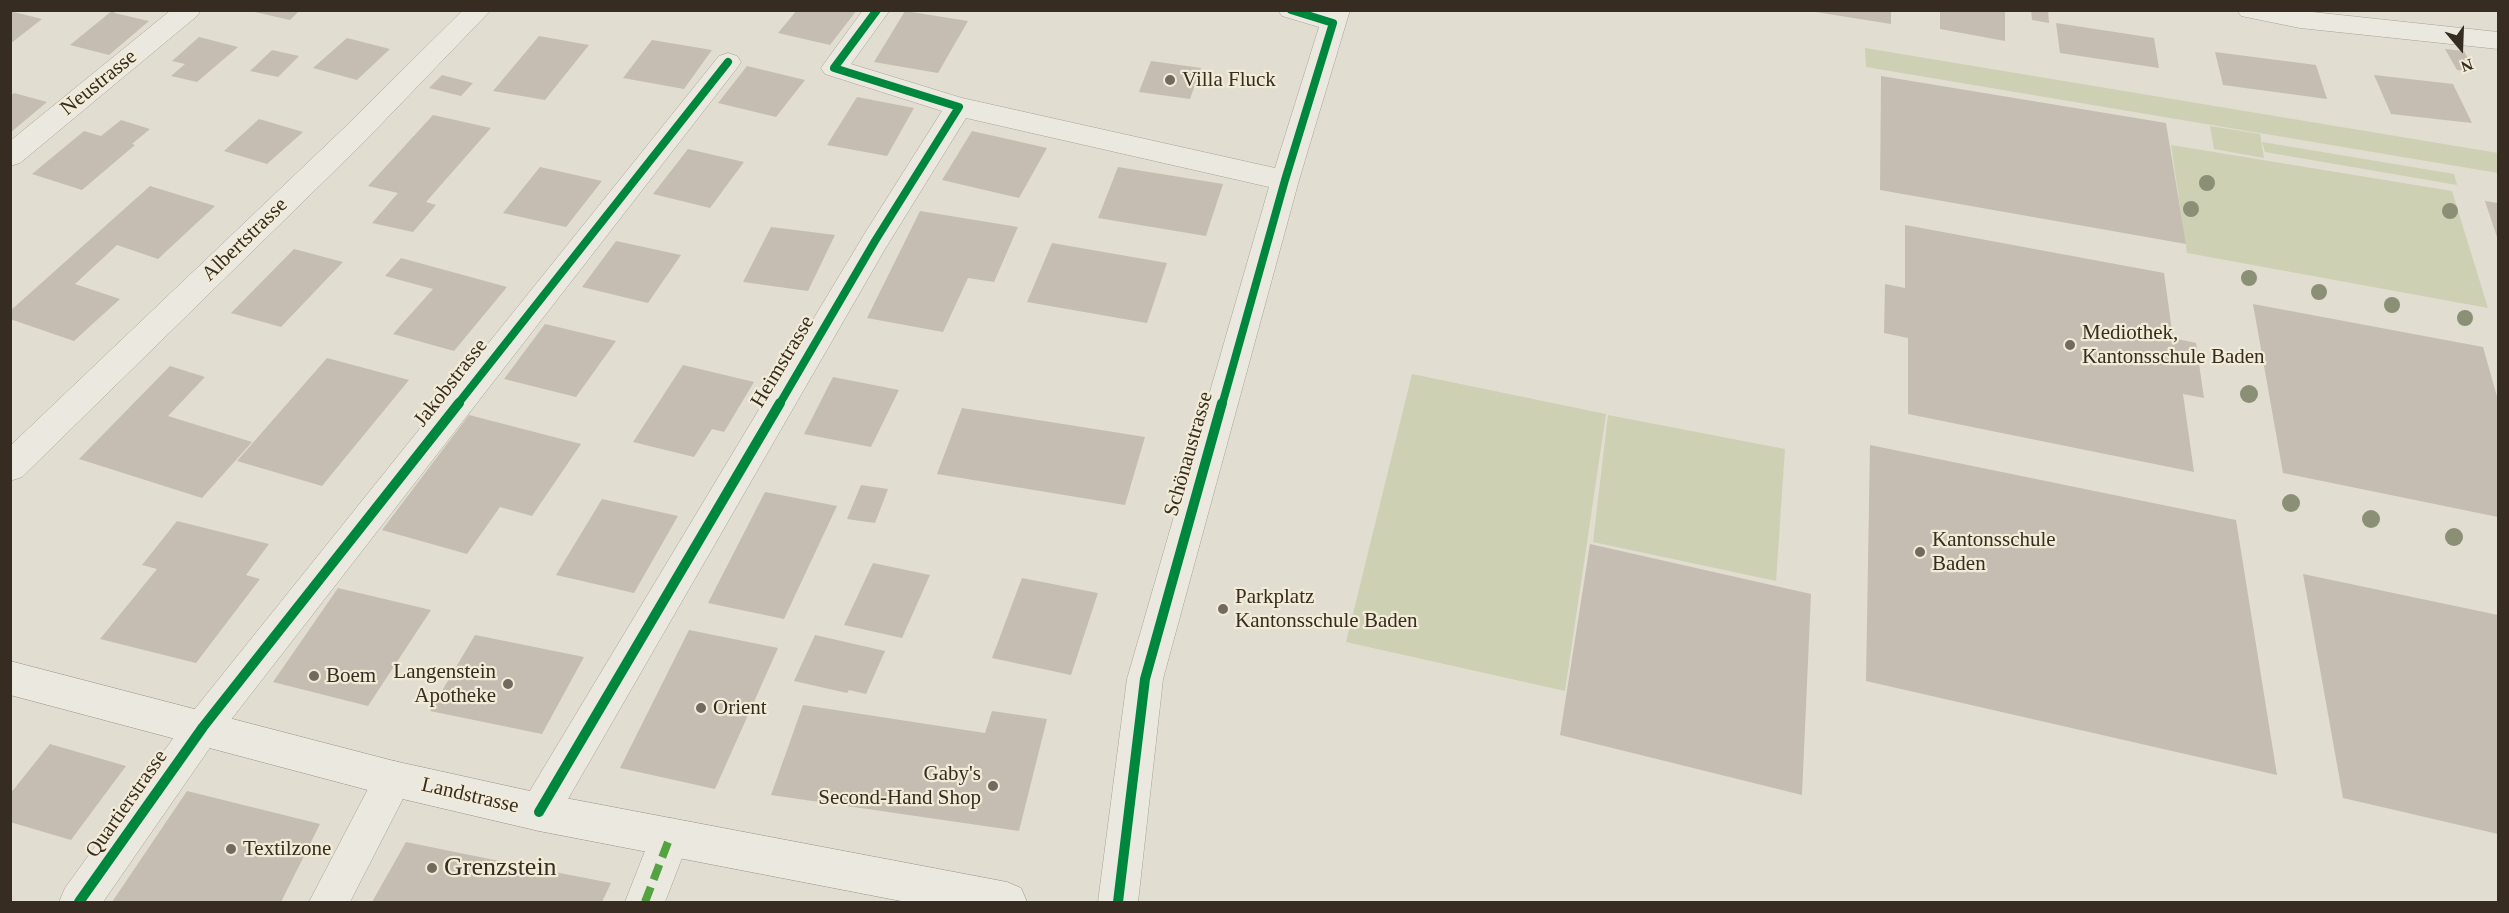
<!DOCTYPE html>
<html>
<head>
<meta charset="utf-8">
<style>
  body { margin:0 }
  #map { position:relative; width:2509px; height:913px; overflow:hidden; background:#e1ddd0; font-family:Georgia,serif }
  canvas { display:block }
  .frame { position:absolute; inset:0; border:12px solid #362c21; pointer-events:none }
  .north { position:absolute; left:2431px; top:18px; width:60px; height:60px; -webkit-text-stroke:4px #f2ebd7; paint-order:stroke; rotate:161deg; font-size:16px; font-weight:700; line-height:24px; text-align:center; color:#362c21 }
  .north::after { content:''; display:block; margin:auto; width:21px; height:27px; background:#362c21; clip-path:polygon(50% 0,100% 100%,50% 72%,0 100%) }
</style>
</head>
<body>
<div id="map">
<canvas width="2509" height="913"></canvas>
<div class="frame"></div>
<div class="north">N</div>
</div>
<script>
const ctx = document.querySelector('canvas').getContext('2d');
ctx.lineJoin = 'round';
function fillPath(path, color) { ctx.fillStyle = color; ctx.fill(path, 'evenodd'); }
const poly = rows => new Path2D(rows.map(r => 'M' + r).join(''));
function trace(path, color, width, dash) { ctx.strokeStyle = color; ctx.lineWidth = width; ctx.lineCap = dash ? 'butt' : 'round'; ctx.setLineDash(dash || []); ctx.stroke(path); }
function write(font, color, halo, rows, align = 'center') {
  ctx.font = font + ' Georgia,serif'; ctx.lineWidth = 4.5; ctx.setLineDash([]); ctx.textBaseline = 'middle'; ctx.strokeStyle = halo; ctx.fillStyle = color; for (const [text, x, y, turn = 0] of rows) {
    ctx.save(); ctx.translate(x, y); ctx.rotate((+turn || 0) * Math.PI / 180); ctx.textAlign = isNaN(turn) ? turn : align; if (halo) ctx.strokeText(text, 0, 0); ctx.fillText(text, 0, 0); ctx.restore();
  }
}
const green = poly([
  [1865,48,2498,153,2498,173,1866,67],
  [2210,126,2260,134,2264,158,2214,149],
  [2262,142,2454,174,2457,185,2265,152],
  [2171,145,2452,191,2488,308,2187,253],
  [1412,374,1606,414,1565,691,1346,642],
  [1608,415,1785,449,1776,581,1593,542]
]);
const building = poly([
  [113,10,117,10,114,13,149,21,109,55,70,45],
  [246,10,300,10,290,20],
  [797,10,857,10,830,45,778,33],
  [1816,10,1891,10,1891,24,1816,12],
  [1940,10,2005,10,2005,41,1940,29],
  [2031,10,2048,10,2049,23,2032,20],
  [10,11,42,19,10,44],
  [905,11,968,21,938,73,874,62],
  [2056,23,2154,38,2159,68,2060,53],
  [539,36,589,45,545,100,493,91],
  [199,37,238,47,197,82,171,76,185,64,172,61],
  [347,38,390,49,357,80,313,68],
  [652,40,712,50,684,89,623,78],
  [2445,49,2464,51,2475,72,2457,70],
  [272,50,299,56,278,77,250,71],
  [2215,52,2316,65,2327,99,2223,85],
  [1151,61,1201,68,1190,99,1139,92],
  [747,66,805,80,776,117,718,103],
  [442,75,473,83,461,96,429,88],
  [2374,75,2453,84,2472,123,2391,114],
  [1881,76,2166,123,2186,244,1880,190],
  [14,93,47,102,10,133,10,96],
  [857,97,914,108,887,156,827,145],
  [433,115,491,128,426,202,436,205,413,232,372,223,398,193,368,186],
  [259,119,303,132,267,164,224,151],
  [121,120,150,129,132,144,135,145,82,190,32,174,84,131,101,136],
  [972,131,1047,148,1019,198,942,180],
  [688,149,744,162,710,208,653,194],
  [540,167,602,181,566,227,503,213],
  [1118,167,1223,184,1206,236,1098,218],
  [150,186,215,206,158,259,117,245,75,284,120,299,74,341,10,319,10,311],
  [2485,201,2498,203,2498,240],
  [920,211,1018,227,994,282,968,278,943,332,867,318],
  [1905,225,2164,273,2173,338,2196,343,2204,398,2183,394,2194,472,1908,414,1908,338,1884,333,1885,284,1905,288],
  [771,227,835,235,808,291,743,282],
  [616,241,681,255,648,303,582,287],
  [1052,243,1167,263,1147,323,1027,302],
  [294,249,343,262,281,327,231,313],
  [401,258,507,287,454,351,393,334,433,289,385,276],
  [2253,304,2483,347,2498,400,2498,517,2283,473],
  [545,324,616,341,576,397,504,379],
  [327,358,409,380,322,486,237,461],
  [683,365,754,382,724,432,712,429,694,457,633,442],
  [170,366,205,377,168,416,252,442,202,498,79,459],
  [833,377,899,390,871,447,804,434],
  [962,408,1145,437,1125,505,937,474],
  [469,415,581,444,532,516,500,507,467,554,382,530],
  [1870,445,2236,520,2277,775,1866,681],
  [861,485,888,489,875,523,847,519],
  [765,492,837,506,784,619,708,603],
  [602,499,678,516,634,593,556,575],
  [177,521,269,544,246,575,260,579,196,663,100,639,157,569,142,565],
  [1590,544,1811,594,1802,795,1560,735],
  [873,563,930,575,902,638,844,625],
  [2303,574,2498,615,2498,834,2343,798],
  [1022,578,1098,593,1071,675,992,658],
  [338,588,431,610,368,706,273,682],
  [689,630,778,648,715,789,620,768],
  [475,635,584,657,542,734,430,711],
  [815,635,885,651,866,694,849,690,847,693,794,681],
  [803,705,985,733,992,711,1047,719,1019,831,771,795],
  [50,744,126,766,71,840,10,822,10,794],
  [187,791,320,824,281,902,112,902],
  [406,842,519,865,611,883,602,902,372,902]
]);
const minor = poly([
  [171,10,201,10,197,16,20,163,10,166,10,141,171,10],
  [463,10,491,10,363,143,22,477,10,481,10,446,343,129,463,10],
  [863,10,890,10,851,64,962,98,1275,168,1319,27,1282,16,1278,10,1350,10,1299,180,1163,679,1138,902,1098,902,1127,679,1269,187,966,118,885,249,553,825,539,831,525,825,520,812,525,799,865,233,942,111,825,74,821,68,863,10],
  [2237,10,2294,10,2498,32,2498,49,2300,28,2241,16,2237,10],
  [728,53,737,56,741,62,737,68,216,739,103,902,59,902,65,888,190,715,719,56,728,53],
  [394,761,408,766,413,779,350,902,309,902,380,766,394,761],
  [670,818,684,823,690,837,665,902,625,902,656,823,670,818]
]);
const secondary = poly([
  [10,661,394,761,539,793,1007,882,1021,888,1027,902,906,902,539,831,394,797,10,695,10,661]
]);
const quiet = poly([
  [645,902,670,837]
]);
const cyclewayFar1 = poly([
  [457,405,728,62],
  [779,405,875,241,959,107,834,68,877,10],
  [1222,405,1285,180,1333,23,1291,10]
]);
const cycleway = poly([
  [539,812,780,403],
  [79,902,203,727,459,403],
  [1118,902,1145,679,1222,403]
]);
const trees = [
  [2207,183,8],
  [2191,209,8],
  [2450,211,8],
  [2249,278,8],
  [2319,292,8],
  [2392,305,8],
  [2465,318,8],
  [2249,394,9],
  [2291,503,9],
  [2371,519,9],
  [2454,537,9]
];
const markers = [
  [1170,80,6,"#726a5e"],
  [2070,345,6,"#726a5e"],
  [1920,552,6,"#726a5e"],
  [1223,609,6,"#726a5e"],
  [314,676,6,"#726a5e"],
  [508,684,6,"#726a5e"],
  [701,708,6,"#726a5e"],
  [993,786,6,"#726a5e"],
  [231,849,6,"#726a5e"],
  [432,868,6,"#726a5e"]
];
const poiNames = [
  ["Villa Fluck",1182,80],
  ["Mediothek,",2082,333],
  ["Kantonsschule Baden",2082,357],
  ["Kantonsschule",1932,540],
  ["Baden",1932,564],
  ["Parkplatz",1235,597],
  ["Kantonsschule Baden",1235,621],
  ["Langenstein",496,672,"right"],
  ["Apotheke",496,696,"right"],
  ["Boem",326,676],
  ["Orient",713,708],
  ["Gaby's",981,774,"right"],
  ["Second-Hand Shop",981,798,"right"],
  ["Textilzone",243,849]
];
const streetNames = [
  ["Neustrasse",99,83,-39],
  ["Albertstrasse",245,240,-44],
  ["Heimstrasse",783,362,-59],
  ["Jakobstrasse",451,383,-52],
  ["Schönaustrasse",1189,454,-74],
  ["Landstrasse",470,796,13],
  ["Quartierstrasse",127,804,-55]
];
const nearPoinames = [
  ["Grenzstein",444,868]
];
fillPath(green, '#ced0b4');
fillPath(building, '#c5bdb1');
trace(minor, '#a7a298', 1);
trace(secondary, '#979288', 1);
fillPath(minor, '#ebe8e0');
fillPath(secondary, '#ebe8e0');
trace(quiet, '#53a441', 8, [16, 8]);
trace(cyclewayFar1, '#00873e', 8);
trace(cycleway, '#00873e', 10);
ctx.fillStyle = '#8b8f75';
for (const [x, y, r] of trees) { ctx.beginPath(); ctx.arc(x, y, r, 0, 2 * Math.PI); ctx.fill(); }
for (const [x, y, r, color] of markers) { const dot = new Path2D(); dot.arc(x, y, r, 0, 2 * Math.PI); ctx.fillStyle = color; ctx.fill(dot); trace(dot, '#f2ebd7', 2); }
write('21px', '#362c21', '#f2ebd7', poiNames, 'left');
write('21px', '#362c21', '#f2ebd7', streetNames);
write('26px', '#362c21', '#f2ebd7', nearPoinames, 'left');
</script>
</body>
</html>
